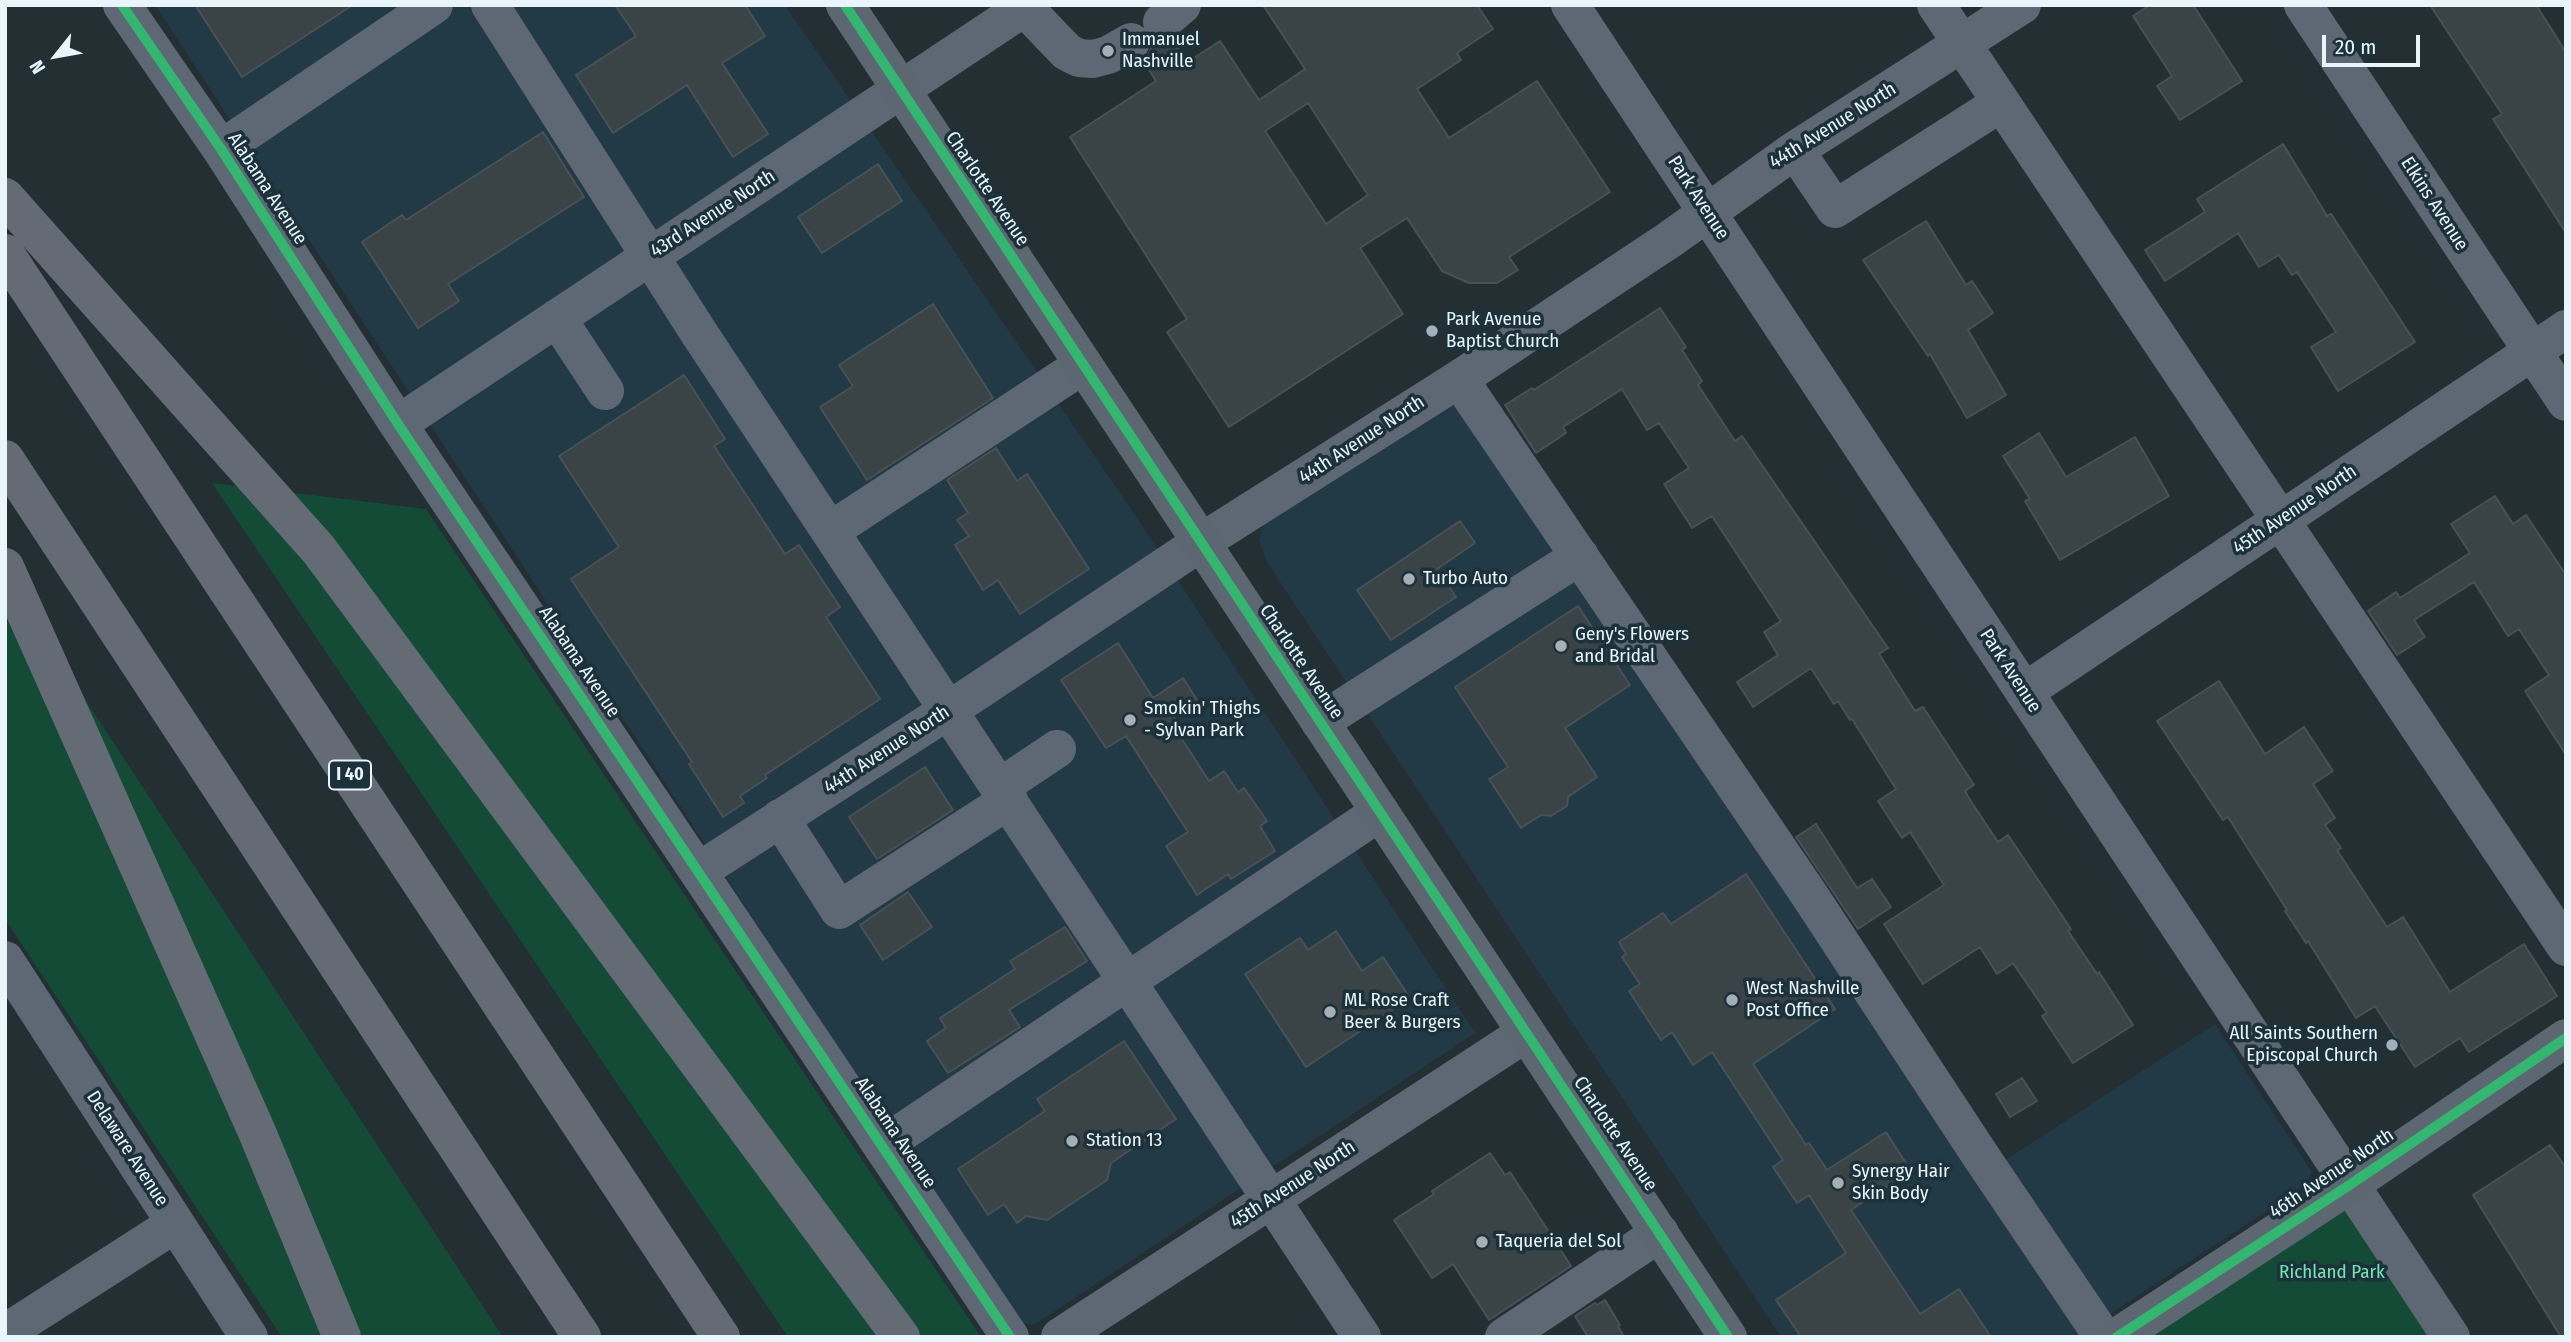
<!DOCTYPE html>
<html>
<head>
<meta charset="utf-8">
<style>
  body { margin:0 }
  #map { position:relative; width:2571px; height:1342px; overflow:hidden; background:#242f34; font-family:"Fira Sans Condensed",sans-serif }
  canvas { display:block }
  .frame { position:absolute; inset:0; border:7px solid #e9f5fb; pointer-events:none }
  .north { position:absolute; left:21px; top:21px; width:70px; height:70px; -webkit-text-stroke:5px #1d313b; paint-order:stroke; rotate:239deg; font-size:19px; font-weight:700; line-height:28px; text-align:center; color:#e9f5fb }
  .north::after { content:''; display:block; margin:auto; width:24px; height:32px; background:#e9f5fb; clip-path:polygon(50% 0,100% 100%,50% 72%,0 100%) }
  .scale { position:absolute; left:2322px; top:35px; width:98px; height:32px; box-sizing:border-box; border:4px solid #e9f5fb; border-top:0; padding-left:9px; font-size:21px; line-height:24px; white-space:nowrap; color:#e9f5fb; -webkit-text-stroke:5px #1d313b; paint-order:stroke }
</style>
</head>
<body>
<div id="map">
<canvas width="2571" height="1342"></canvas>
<div class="frame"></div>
<div class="north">N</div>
<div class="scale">20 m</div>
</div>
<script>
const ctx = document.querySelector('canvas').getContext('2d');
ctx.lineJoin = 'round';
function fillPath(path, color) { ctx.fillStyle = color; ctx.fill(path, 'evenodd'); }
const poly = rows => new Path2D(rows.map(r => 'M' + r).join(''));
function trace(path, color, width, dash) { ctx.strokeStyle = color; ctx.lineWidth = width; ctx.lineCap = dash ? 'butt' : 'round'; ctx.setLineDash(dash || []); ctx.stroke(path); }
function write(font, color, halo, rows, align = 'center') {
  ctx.font = font + ' "Fira Sans Condensed",sans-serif'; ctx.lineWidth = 7; ctx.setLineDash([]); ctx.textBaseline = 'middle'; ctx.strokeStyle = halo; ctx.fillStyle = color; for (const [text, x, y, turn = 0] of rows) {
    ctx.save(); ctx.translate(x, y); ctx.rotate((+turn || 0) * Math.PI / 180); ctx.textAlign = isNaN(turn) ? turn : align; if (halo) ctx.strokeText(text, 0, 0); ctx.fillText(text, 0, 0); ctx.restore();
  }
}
const built = poly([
  [155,5,785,5,1133,512,1475,1033,1034,1325,1013,1321,651,761],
  [1460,394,1979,1177,2215,1024,2312,1172,2303,1187,2075,1337,1781,1337,1268,564,1259,541,1265,519]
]);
const green = poly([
  [212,483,426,509,981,1337,788,1337],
  [5,577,503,1337,282,1337,5,919],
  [2351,1184,2451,1337,2117,1337]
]);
const building = poly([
  [195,5,353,5,242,77,195,5],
  [615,5,745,5,765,36,722,63,768,134,733,157,687,85,613,133,576,75,636,36,615,5],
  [1263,5,1477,5,1493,29,1457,53,1461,60,1417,89,1449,138,1537,81,1610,192,1509,257,1518,270,1497,283,1469,283,1442,271,1407,218,1360,248,1403,314,1229,427,1167,332,1187,319,1070,137,1156,81,1143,60,1150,52,1153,41,1165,44,1173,40,1186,63,1220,41,1259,100,1305,69,1263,5],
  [1308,103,1368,195,1326,224,1265,131,1308,103],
  [2150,5,2193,5,2242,81,2180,120,2157,86,2172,76,2133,16,2150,5],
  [2430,5,2536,5,2554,33,2566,53,2566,233,2493,119,2502,114,2430,5],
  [543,132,584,197,448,284,459,301,418,328,362,242,402,215,406,220,543,132],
  [2283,144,2327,216,2331,214,2415,342,2338,391,2311,347,2336,332,2297,272,2292,275,2279,255,2259,267,2238,233,2165,281,2145,250,2205,212,2197,199,2283,144],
  [878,164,902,201,822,253,798,217,878,164],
  [1926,221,1966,285,1972,281,1993,313,1968,330,2006,395,1967,418,1930,354,1928,356,1863,260,1926,221],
  [933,304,993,398,867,480,820,407,853,386,839,365,933,304],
  [1660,308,1686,347,1682,350,1702,381,1698,385,1735,441,1742,436,1888,648,1879,654,1915,711,1923,707,1974,785,1965,791,1970,800,1998,842,2008,835,2071,929,2068,931,2097,974,2099,972,2133,1025,2073,1063,2042,1016,2047,1013,2013,963,1997,974,1980,947,1923,984,1884,924,1944,885,1910,832,1902,838,1878,801,1896,789,1852,719,1850,720,1838,701,1834,704,1811,668,1753,707,1737,682,1778,655,1764,632,1781,621,1712,516,1692,528,1664,484,1689,468,1659,423,1647,430,1622,389,1563,427,1566,433,1536,453,1505,405,1532,388,1534,390,1660,308],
  [684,375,725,439,714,446,785,554,799,545,840,607,826,617,880,699,765,775,767,778,740,796,744,803,723,817,689,764,692,762,571,579,619,547,559,456,684,375],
  [2039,433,2066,477,2135,437,2169,496,2060,560,2025,501,2030,499,2003,456,2039,433],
  [996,448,1017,481,1027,474,1089,569,1020,614,998,580,983,590,955,545,969,536,957,520,968,513,947,480,996,448],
  [2495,496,2513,524,2526,515,2566,575,2566,755,2525,691,2549,675,2519,629,2508,636,2474,582,2414,620,2425,637,2397,655,2368,611,2396,592,2400,598,2470,553,2451,524,2495,496],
  [1460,521,1475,543,1437,569,1456,597,1391,640,1357,590,1460,521],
  [1578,606,1630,685,1565,728,1597,777,1568,797,1567,806,1551,816,1541,815,1521,828,1489,779,1508,767,1455,687,1578,606],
  [1118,643,1153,698,1183,678,1197,700,1173,715,1175,719,1171,722,1209,781,1224,771,1238,792,1244,788,1267,821,1260,826,1275,851,1231,879,1228,874,1197,895,1166,846,1188,832,1126,736,1106,748,1061,680,1118,643],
  [2219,681,2265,754,2304,727,2333,771,2313,784,2335,818,2325,825,2341,848,2337,850,2387,927,2403,917,2450,992,2524,944,2557,996,2469,1052,2460,1038,2415,1067,2375,1006,2356,1018,2308,941,2306,943,2285,911,2287,910,2228,817,2223,820,2157,721,2219,681],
  [925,767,953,810,877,859,849,817,925,767],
  [1816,824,1857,888,1872,879,1891,907,1858,929,1796,837,1816,824],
  [1746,874,1835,1009,1753,1064,1806,1145,1809,1143,1827,1170,1886,1132,1911,1171,1851,1210,1920,1314,1959,1289,1991,1337,1801,1337,1776,1300,1846,1253,1809,1195,1797,1203,1773,1167,1783,1160,1712,1052,1693,1065,1672,1032,1661,1040,1629,991,1640,984,1622,957,1626,954,1619,942,1663,913,1671,924,1746,874],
  [908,892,932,927,883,960,860,925,908,892],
  [1065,927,1087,961,1009,1010,1020,1027,948,1073,927,1041,946,1028,940,1018,1015,969,1010,961,1065,927],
  [1336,931,1362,971,1383,957,1410,998,1306,1067,1245,974,1300,938,1308,950,1336,931],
  [1124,1041,1176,1119,1111,1163,1107,1180,1047,1220,1026,1216,1017,1223,1004,1204,988,1215,958,1169,1045,1111,1037,1099,1124,1041],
  [2022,1078,2037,1101,2010,1117,1996,1094,2022,1078],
  [2550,1145,2566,1168,2566,1337,2561,1337,2473,1195,2550,1145],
  [1490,1153,1505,1175,1510,1172,1571,1266,1489,1320,1453,1264,1432,1278,1394,1220,1434,1194,1432,1191,1490,1153],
  [1605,1300,1620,1325,1618,1326,1624,1337,1588,1337,1575,1316,1595,1303,1597,1305,1605,1300]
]);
const minor = poly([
  [122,5,221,149,398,424,1010,1337],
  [490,5,699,333,1362,1337],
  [1022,5,1067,52,1079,58,1093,59,1108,55,1131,42],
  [1570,5,2451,1337],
  [1936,5,2566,947],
  [2303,5,2566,402],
  [1162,22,1182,5],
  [221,149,434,5],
  [1795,150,1835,209,2001,103],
  [557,318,605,391],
  [1459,379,1808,893,1982,1158,2103,1337],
  [398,424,1028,5],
  [830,531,1083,365],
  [2024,692,2566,329],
  [1320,722,1580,556],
  [1000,787,1057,749],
  [780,818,839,910,1009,800],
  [699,871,949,710,1200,543,1459,379,1669,240,1795,150,2022,5],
  [5,960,249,1337],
  [883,1145,1380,812],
  [5,1333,175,1224],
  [1060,1337,1526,1033],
  [1504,1337,1660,1233]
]);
const major = poly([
  [845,5,1728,1337],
  [2117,1337,2351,1184,2566,1038]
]);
const highway = poly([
  [5,197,319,550,901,1337],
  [5,253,721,1337],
  [5,459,582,1337],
  [5,567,257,1132,342,1337]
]);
const cycleway = poly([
  [122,5,221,149,398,424,1010,1337],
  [845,5,1728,1337],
  [2117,1337,2351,1184,2566,1038]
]);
const markers = [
  [1108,51,7,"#a4b0b5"],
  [1432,331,7,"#a4b0b5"],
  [1409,579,7,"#a4b0b5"],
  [1561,646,7,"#a4b0b5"],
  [1130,720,7,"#a4b0b5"],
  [1732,1000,7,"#a4b0b5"],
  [1330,1012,7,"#a4b0b5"],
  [2392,1045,7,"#a4b0b5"],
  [1072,1141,7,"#a4b0b5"],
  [1838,1183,7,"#a4b0b5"],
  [1482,1242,7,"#a4b0b5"]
];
const shields = [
  [350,775,42]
];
const shieldNames = [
  ["I 40",350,775]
];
const poiNames = [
  ["Immanuel",1122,40],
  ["Nashville",1122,62],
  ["Park Avenue",1446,320],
  ["Baptist Church",1446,342],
  ["Turbo Auto",1423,579],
  ["Geny's Flowers",1575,635],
  ["and Bridal",1575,657],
  ["Smokin' Thighs",1144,709],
  ["- Sylvan Park",1144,731],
  ["West Nashville",1746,989],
  ["Post Office",1746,1011],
  ["ML Rose Craft",1344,1001],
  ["Beer & Burgers",1344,1023],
  ["All Saints Southern",2378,1034,"right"],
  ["Episcopal Church",2378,1056,"right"],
  ["Station 13",1086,1141],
  ["Synergy Hair",1852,1172],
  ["Skin Body",1852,1194],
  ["Taqueria del Sol",1496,1242]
];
const streetNames = [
  ["44th Avenue North",1833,126,-32],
  ["Alabama Avenue",267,189,57],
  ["Charlotte Avenue",987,189,56],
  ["Park Avenue",1698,198,57],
  ["Elkins Avenue",2434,204,57],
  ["43rd Avenue North",713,214,-33],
  ["44th Avenue North",1362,440,-33],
  ["45th Avenue North",2295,510,-34],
  ["Alabama Avenue",579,662,56],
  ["Charlotte Avenue",1301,662,56],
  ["Park Avenue",2010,671,57],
  ["44th Avenue North",887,750,-33],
  ["Alabama Avenue",895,1133,56],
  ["Charlotte Avenue",1615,1134,56],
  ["Delaware Avenue",127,1149,57],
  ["46th Avenue North",2332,1174,-34],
  ["45th Avenue North",1293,1185,-33]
];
const parkNames = [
  ["Richland Park",2332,1273]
];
fillPath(built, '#213a46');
fillPath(green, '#134b36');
fillPath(building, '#3a4446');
trace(building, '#485254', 2);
trace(minor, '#5e6774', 38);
trace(major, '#5d6772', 38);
trace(highway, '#646b75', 38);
trace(cycleway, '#33b770', 10);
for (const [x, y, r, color] of markers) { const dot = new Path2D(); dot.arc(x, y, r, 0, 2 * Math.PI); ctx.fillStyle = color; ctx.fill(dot); trace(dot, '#1d313b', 2.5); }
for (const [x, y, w] of shields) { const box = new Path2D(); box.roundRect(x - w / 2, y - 14.5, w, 29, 5); ctx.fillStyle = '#1d313b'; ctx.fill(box); trace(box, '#e9f5fb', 2); }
write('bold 18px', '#e9f5fb', null, shieldNames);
write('19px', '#e9f5fb', '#1d313b', poiNames, 'left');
write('19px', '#e9f5fb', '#1d313b', streetNames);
write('19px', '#74e6b1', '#1d313b', parkNames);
</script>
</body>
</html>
